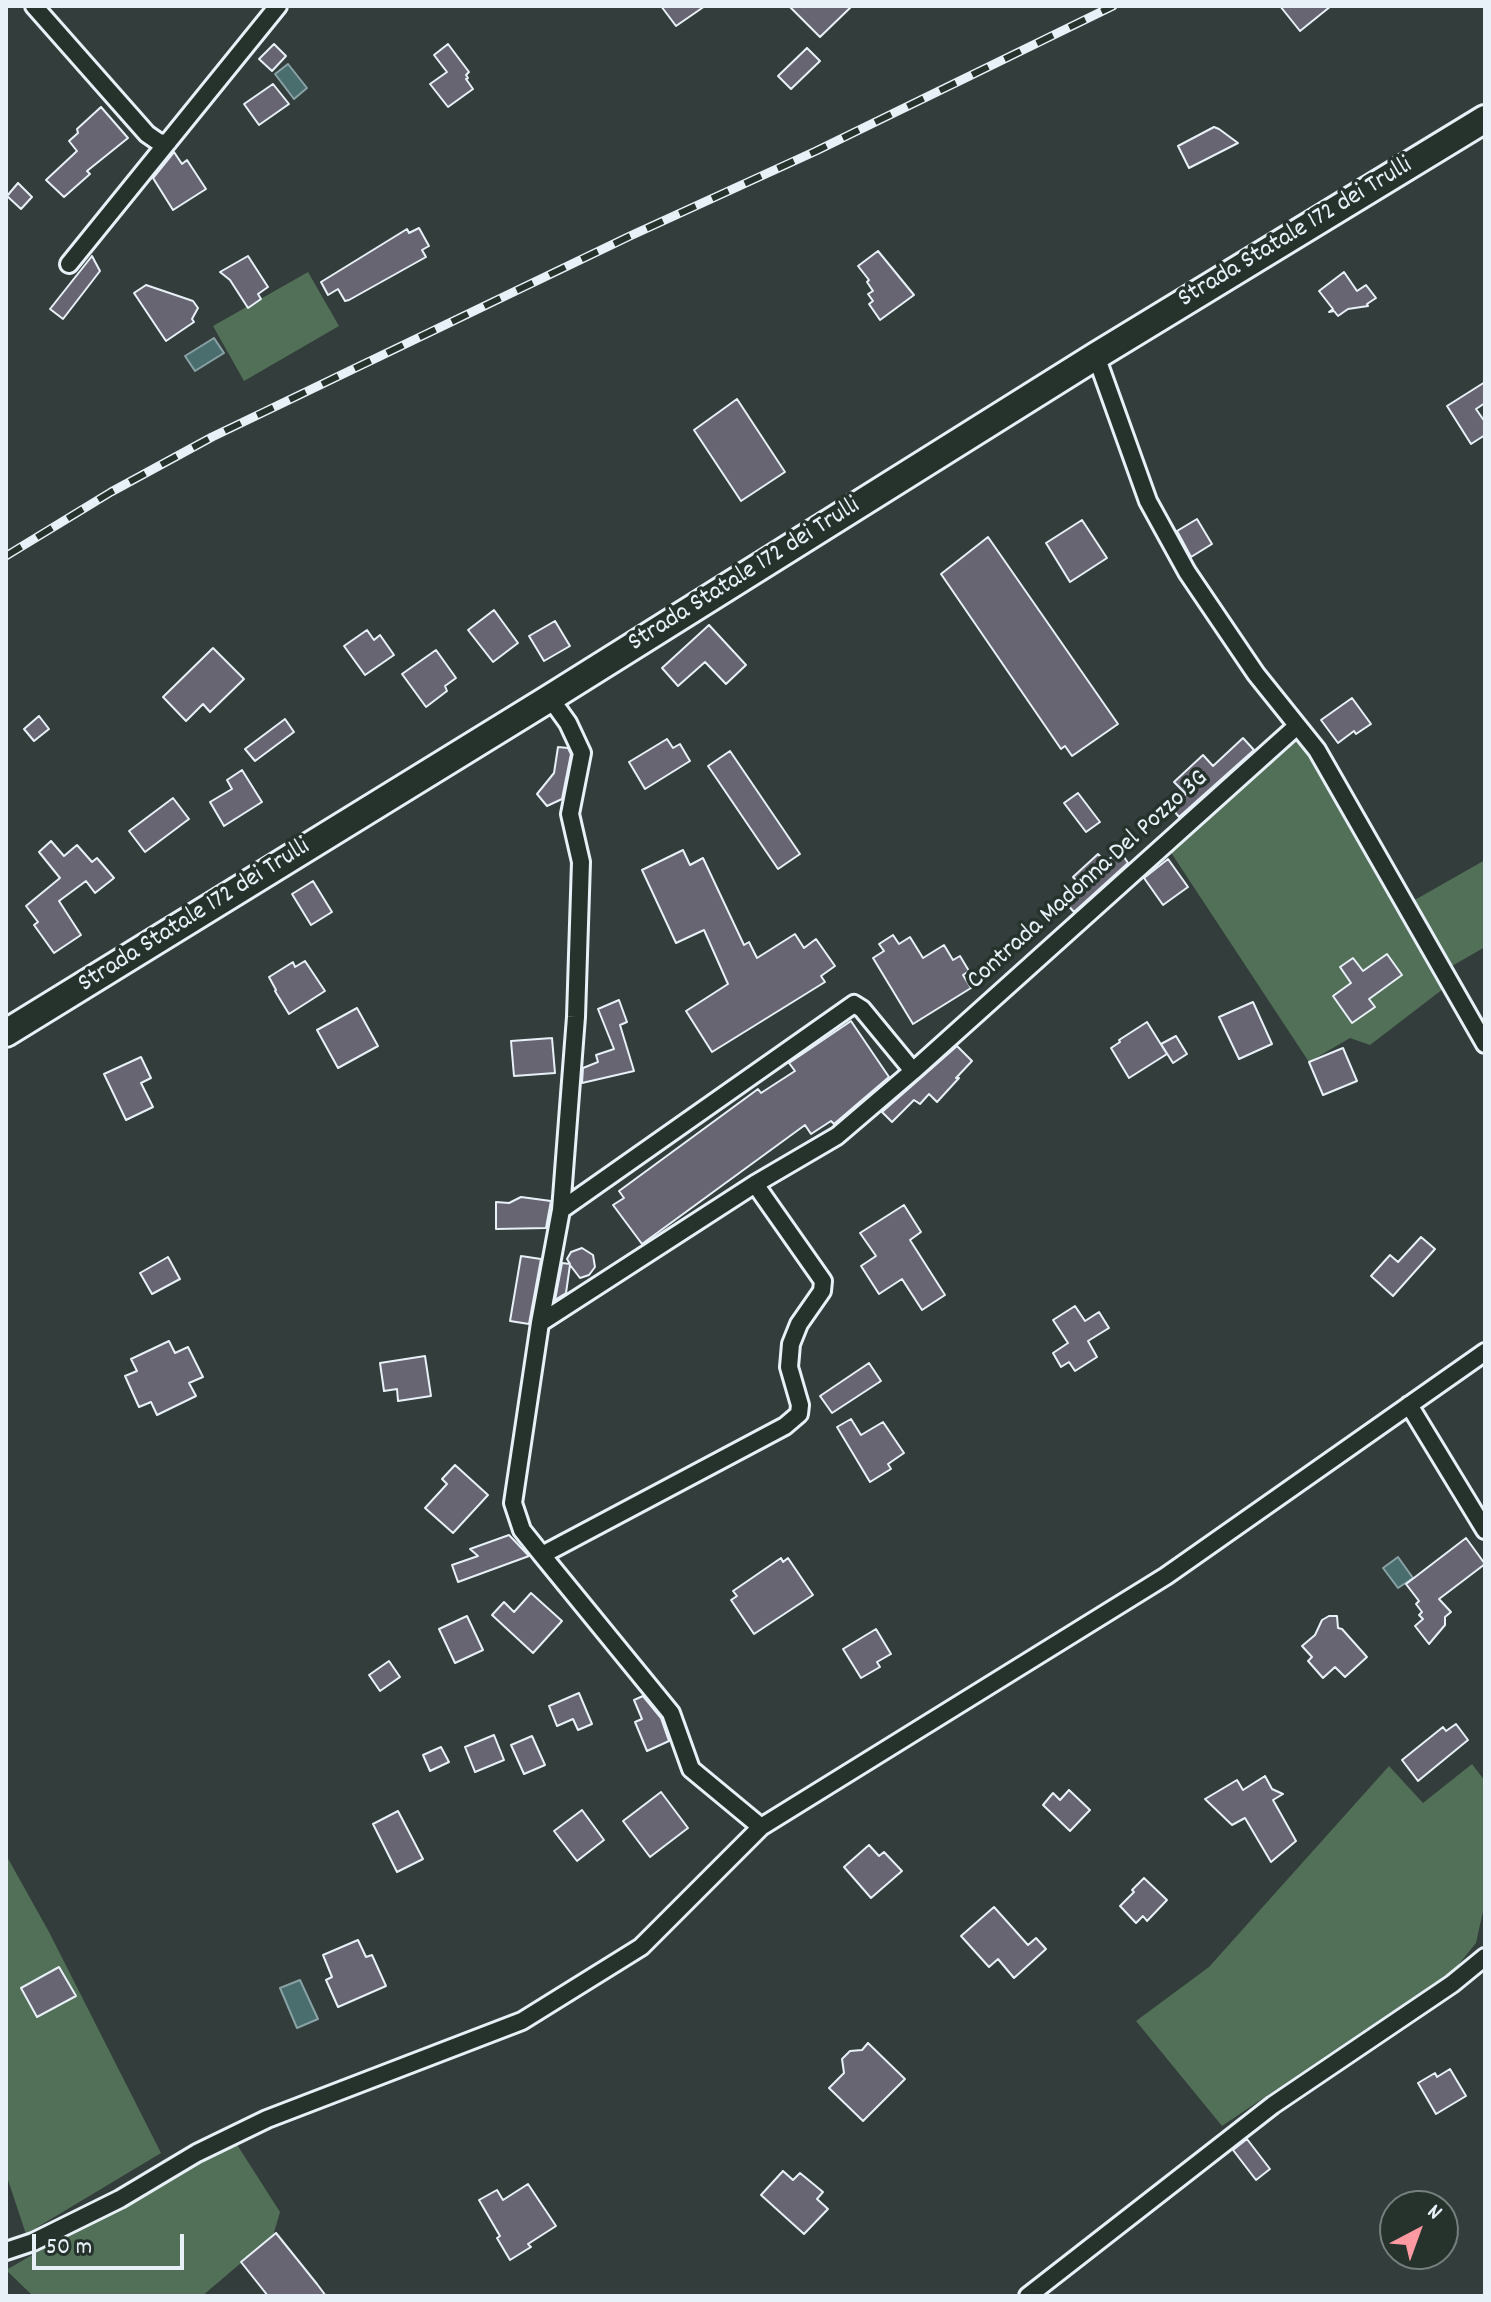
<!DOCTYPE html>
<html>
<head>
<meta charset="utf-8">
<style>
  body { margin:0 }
  #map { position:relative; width:1491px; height:2302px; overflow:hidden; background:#333d3b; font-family:Dekko,sans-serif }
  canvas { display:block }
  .frame { position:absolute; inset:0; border:8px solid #e8f1f8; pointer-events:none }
  .north { position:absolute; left:1379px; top:2190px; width:80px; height:80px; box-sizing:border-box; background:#26332d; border:2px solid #747f7e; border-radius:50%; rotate:41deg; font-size:22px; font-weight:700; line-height:32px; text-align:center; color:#e8f1f8 }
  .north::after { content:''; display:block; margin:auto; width:28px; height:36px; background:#ff9aa2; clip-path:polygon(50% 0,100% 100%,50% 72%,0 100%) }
  .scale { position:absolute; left:32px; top:2234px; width:152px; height:36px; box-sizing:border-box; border:4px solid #e8f1f8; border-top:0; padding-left:10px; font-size:24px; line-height:28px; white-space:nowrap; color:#e8f1f8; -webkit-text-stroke:6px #26332d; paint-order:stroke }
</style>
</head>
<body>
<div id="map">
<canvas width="1491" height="2302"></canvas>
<div class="frame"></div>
<div class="north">N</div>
<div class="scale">50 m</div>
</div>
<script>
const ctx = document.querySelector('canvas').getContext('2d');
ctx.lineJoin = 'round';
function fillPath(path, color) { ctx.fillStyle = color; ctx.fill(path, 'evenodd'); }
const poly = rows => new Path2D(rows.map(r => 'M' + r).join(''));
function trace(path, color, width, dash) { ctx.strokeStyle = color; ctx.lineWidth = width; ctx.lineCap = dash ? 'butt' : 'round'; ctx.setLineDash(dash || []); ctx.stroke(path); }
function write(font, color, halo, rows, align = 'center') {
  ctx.font = font + ' Dekko,sans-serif'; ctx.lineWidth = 7; ctx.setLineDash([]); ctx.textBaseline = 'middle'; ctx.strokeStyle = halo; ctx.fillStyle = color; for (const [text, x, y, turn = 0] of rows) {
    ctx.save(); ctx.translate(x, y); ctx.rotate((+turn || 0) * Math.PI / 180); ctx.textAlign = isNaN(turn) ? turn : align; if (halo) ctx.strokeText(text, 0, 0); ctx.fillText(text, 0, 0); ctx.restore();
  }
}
const green = poly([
  [308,272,339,326,244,381,213,326],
  [1299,738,1413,901,1485,860,1485,947,1452,966,1443,989,1370,1045,1350,1038,1309,1062,1168,848],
  [1472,1764,1485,1781,1485,1902,1476,1943,1455,1969,1222,2126,1136,2021,1209,1967,1389,1766,1423,1803],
  [6,1855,49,1932,161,2153,26,2234,6,2174],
  [234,2140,280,2212,273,2236,202,2296,33,2296,6,2270]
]);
const water = poly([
  [288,64,307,88,294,99,275,74,288,64],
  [214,338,224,353,195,371,185,356,214,338],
  [1398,1557,1413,1578,1398,1588,1383,1568,1398,1557],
  [300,1980,318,2019,297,2028,280,1988,300,1980]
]);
const building = poly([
  [661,6,705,6,676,26,661,6],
  [789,6,852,6,820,37,789,6],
  [1280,6,1331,6,1300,31,1280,6],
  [274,44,286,56,272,71,259,59,274,44],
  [448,44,469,72,466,75,468,78,466,79,473,89,448,107,430,84,447,72,434,55,448,44],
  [807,48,820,61,791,89,778,76,807,48],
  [273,84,289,104,259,125,244,104,273,84],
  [101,107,128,138,87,171,90,174,64,197,46,180,77,151,69,141,78,133,77,129,101,107],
  [1214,127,1219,129,1238,143,1189,168,1178,146,1214,127],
  [174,152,182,164,187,160,206,189,173,210,153,178,174,152],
  [18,183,32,197,21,209,7,196,18,183],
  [419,228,429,246,422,250,426,257,349,300,345,301,338,289,328,295,321,282,407,229,409,233,419,228],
  [878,251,914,295,880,320,869,304,873,301,868,294,873,291,867,282,869,280,858,266,878,251],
  [92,256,100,271,63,319,50,309,92,256],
  [248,256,268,287,258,294,261,299,248,308,230,280,220,272,248,256],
  [1344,272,1357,291,1366,285,1376,298,1367,304,1368,306,1348,309,1338,316,1334,311,1329,312,1333,309,1319,291,1344,272],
  [146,285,193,301,198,308,192,319,194,322,166,341,134,293,146,285],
  [1485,382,1485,403,1476,409,1485,422,1485,435,1471,444,1447,406,1485,382],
  [737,399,785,472,741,501,694,430,737,399],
  [1197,519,1212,544,1191,557,1177,531,1197,519],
  [1082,520,1107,558,1070,582,1046,543,1082,520],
  [988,537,1118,724,1072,756,1065,746,1061,749,941,574,988,537],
  [494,610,518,643,493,662,468,630,494,610],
  [555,621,570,646,544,661,529,636,555,621],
  [709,625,746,665,726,684,705,662,678,686,662,668,709,625],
  [367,630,374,640,380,635,394,655,365,675,344,646,367,630],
  [213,648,244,679,210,712,203,704,186,721,163,697,213,648],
  [436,650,456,678,445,686,447,691,426,707,402,674,436,650],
  [1352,698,1371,724,1356,734,1354,731,1338,743,1321,720,1352,698],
  [39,716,49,729,34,741,24,729,39,716],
  [285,719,294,732,255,761,245,749,285,719],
  [1243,738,1254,750,1179,817,1170,806,1186,794,1174,782,1203,755,1213,766,1243,738],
  [667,739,673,748,680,744,690,761,645,789,629,762,667,739],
  [558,747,568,748,571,754,562,799,547,806,537,794,554,773,558,747],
  [730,751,800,854,778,869,708,766,730,751],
  [242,770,262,802,224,826,210,802,232,789,227,780,242,770],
  [1078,793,1100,822,1086,832,1064,803,1078,793],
  [173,798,189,819,145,852,129,831,173,798],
  [51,841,64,856,77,845,92,862,97,858,114,878,95,893,86,881,59,901,81,935,54,953,34,925,38,922,26,906,60,878,39,852,51,841],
  [683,850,690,865,703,858,744,945,749,942,757,958,795,934,804,948,816,939,835,966,821,976,825,982,712,1052,686,1011,728,984,704,930,676,943,642,870,683,850],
  [1120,851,1128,863,1074,912,1065,902,1082,887,1073,877,1098,854,1105,862,1120,851],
  [1168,859,1188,887,1163,905,1144,878,1168,859],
  [313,881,332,912,311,925,292,894,313,881],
  [893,935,899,944,910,937,923,958,944,945,953,960,960,956,969,971,963,975,971,988,913,1024,873,958,884,951,879,944,893,935],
  [1387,954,1402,975,1369,999,1375,1007,1352,1023,1333,996,1351,983,1340,967,1353,958,1363,971,1387,954],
  [305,961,325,991,289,1014,275,991,276,990,269,977,293,962,295,967,305,961],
  [619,1000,627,1022,620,1025,634,1071,582,1083,583,1068,598,1062,596,1055,614,1049,598,1009,619,1000],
  [1253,1002,1272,1044,1239,1059,1219,1017,1253,1002],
  [357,1008,378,1046,338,1068,317,1030,357,1008],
  [851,1021,889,1077,834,1124,831,1121,811,1134,805,1125,642,1244,613,1205,624,1198,619,1191,758,1089,761,1093,795,1071,789,1063,851,1021],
  [1147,1022,1167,1054,1129,1078,1111,1048,1120,1042,1119,1040,1147,1022],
  [1176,1036,1187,1054,1173,1063,1161,1044,1176,1036],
  [552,1038,555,1073,514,1076,511,1041,552,1038],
  [957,1046,972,1061,956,1078,959,1078,937,1102,929,1094,920,1104,914,1100,892,1122,882,1112,957,1046],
  [1343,1048,1357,1081,1323,1095,1309,1062,1343,1048],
  [141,1057,151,1078,141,1083,153,1107,126,1120,104,1074,141,1057],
  [521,1197,551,1201,546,1228,496,1229,496,1202,509,1203,521,1197],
  [904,1205,921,1232,910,1240,945,1295,922,1310,902,1279,879,1294,861,1266,876,1256,860,1233,904,1205],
  [1421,1237,1435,1249,1393,1296,1371,1276,1390,1255,1398,1262,1421,1237],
  [582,1248,593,1255,595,1267,589,1275,580,1278,570,1265,566,1293,555,1300,562,1263,570,1264,567,1259,571,1252,582,1248],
  [521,1256,541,1259,529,1324,510,1321,521,1256],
  [168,1257,180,1279,152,1294,140,1273,168,1257],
  [1075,1306,1085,1321,1099,1312,1109,1328,1088,1341,1097,1357,1075,1371,1069,1362,1061,1367,1053,1353,1068,1343,1053,1320,1075,1306],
  [169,1341,175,1353,188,1347,203,1377,189,1383,196,1396,157,1415,151,1402,139,1407,125,1376,137,1371,131,1359,169,1341],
  [425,1356,431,1396,398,1401,397,1389,384,1391,380,1363,425,1356],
  [869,1363,881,1381,832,1413,820,1396,869,1363],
  [851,1419,861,1435,883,1422,904,1453,888,1464,891,1469,870,1482,837,1427,851,1419],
  [455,1465,488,1495,453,1533,425,1508,447,1484,442,1479,455,1465],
  [509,1535,529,1556,458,1582,452,1565,478,1556,470,1549,509,1535],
  [1466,1538,1485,1564,1439,1599,1451,1612,1445,1617,1445,1625,1429,1644,1415,1626,1423,1619,1419,1615,1422,1612,1416,1604,1419,1601,1406,1584,1466,1538],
  [781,1558,783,1562,788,1558,813,1595,754,1634,731,1600,737,1596,733,1591,781,1558],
  [531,1593,562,1621,533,1653,492,1615,504,1602,514,1612,531,1593],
  [467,1616,483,1650,455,1663,439,1629,467,1616],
  [1329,1616,1337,1616,1338,1628,1342,1629,1367,1657,1345,1677,1335,1667,1323,1678,1308,1661,1312,1657,1302,1646,1315,1635,1322,1620,1329,1616],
  [876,1629,891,1654,877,1662,880,1667,861,1678,843,1649,876,1629],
  [389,1661,400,1677,380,1691,369,1675,389,1661],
  [579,1693,592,1724,578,1730,573,1719,557,1726,549,1706,579,1693],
  [643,1696,661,1718,669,1741,647,1751,635,1722,642,1719,634,1700,643,1696],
  [1456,1724,1468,1740,1418,1781,1402,1760,1443,1727,1446,1731,1456,1724],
  [494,1735,504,1760,475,1772,465,1747,494,1735],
  [532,1736,545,1765,524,1774,511,1745,532,1736],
  [441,1747,449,1762,430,1771,423,1755,441,1747],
  [1265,1776,1272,1789,1283,1794,1273,1800,1296,1841,1271,1862,1245,1818,1232,1825,1205,1799,1237,1780,1243,1790,1265,1776],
  [1069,1790,1090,1810,1070,1831,1043,1805,1053,1793,1060,1800,1069,1790],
  [661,1792,688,1828,650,1857,623,1821,661,1792],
  [582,1810,604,1840,577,1861,554,1831,582,1810],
  [398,1811,423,1859,397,1872,373,1824,398,1811],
  [869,1845,879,1856,884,1852,902,1871,871,1898,844,1867,869,1845],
  [1144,1878,1167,1900,1147,1921,1143,1916,1136,1923,1120,1906,1134,1892,1132,1890,1144,1878],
  [994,1907,1028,1945,1036,1938,1046,1949,1014,1978,998,1959,989,1967,961,1936,994,1907],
  [358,1940,366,1957,372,1955,386,1986,338,2007,326,1980,332,1977,323,1955,358,1940],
  [59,1967,76,1996,37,2017,21,1988,59,1967],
  [868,2043,905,2079,863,2121,829,2088,844,2073,842,2059,850,2051,862,2050,868,2043],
  [1450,2069,1466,2096,1436,2114,1418,2083,1435,2073,1437,2077,1450,2069],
  [1247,2139,1270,2169,1256,2180,1233,2150,1247,2139],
  [783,2171,793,2180,800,2173,823,2192,817,2199,828,2209,804,2234,761,2195,783,2171],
  [528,2184,556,2226,528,2244,531,2247,510,2260,497,2238,500,2236,479,2200,497,2190,503,2200,528,2184],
  [276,2233,317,2284,326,2296,268,2296,241,2262,276,2233]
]);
const minor = poly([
  [34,6,147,134,160,143,168,142],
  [69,264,278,6],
  [1096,356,1148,501,1187,572,1256,674,1317,750,1485,1044],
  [913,1071,1297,726],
  [561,1210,854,1004,862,1009,913,1071,837,1136,755,1184,823,1281,822,1291,799,1324,791,1344,789,1367,800,1405,799,1414,785,1426,542,1555,671,1713,691,1769,761,1827,1166,1576,1485,1352],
  [540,1323,755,1184],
  [1409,1405,1485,1530],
  [542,1555,522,1530,513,1503,540,1323,561,1210,576,1017,581,862,570,814,582,753,568,723,550,698],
  [6,2251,33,2242,120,2199,197,2153,267,2119,522,2021,641,1947,761,1827],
  [1028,2296,1273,2105,1452,1984,1485,1957]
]);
const primary = poly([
  [6,1033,550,698,1096,356,1485,119]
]);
const rail = poly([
  [6,556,111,492,212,437,630,236,816,151,1113,6]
]);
const streetNames = [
  ["Strada Statale 172 dei Trulli",1296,234,-31],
  ["Strada Statale 172 dei Trulli",745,576,-32],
  ["Contrada Madonna Del Pozzo 3G",1089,881,-42],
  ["Strada Statale 172 dei Trulli",195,917,-32]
];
fillPath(green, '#527058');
fillPath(water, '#4a6e6d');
trace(water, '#89a2a5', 2);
fillPath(building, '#676571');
trace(building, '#e8f1f8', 2);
trace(minor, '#e8f1f8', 22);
trace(primary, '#e8f1f8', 32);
trace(minor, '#26332d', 16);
trace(primary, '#26332d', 26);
trace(rail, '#e8f1f8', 9);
trace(rail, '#26332d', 6, [18]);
write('26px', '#e8f1f8', '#26332d', streetNames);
</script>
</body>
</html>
